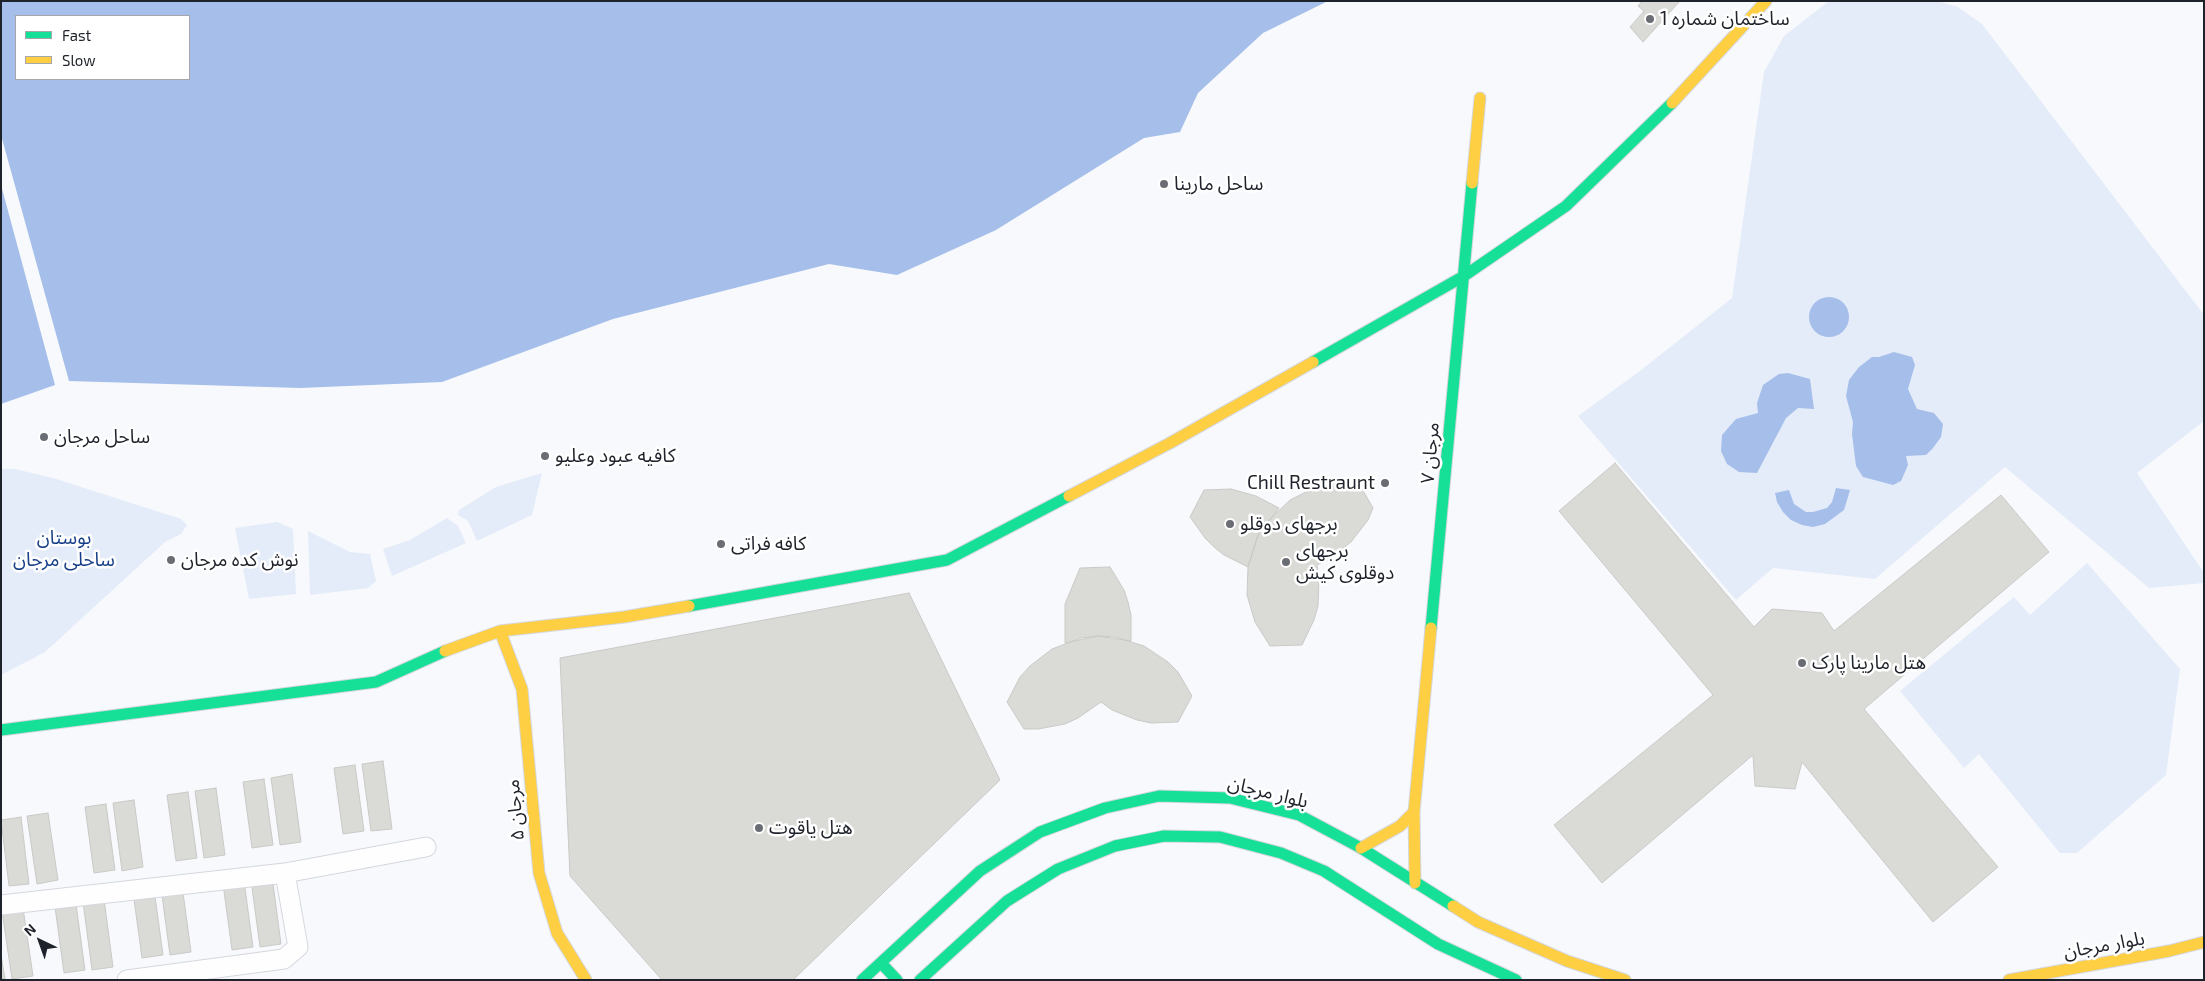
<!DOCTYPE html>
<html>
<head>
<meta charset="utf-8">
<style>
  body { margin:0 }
  #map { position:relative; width:2205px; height:981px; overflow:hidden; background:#f7f9fc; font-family:"Exo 2",sans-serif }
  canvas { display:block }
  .frame { position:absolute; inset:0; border:2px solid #1e222a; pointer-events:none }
  .legend { position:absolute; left:15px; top:15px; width:175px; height:65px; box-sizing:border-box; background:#fff; border:1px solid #a5a7aa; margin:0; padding:6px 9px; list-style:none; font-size:15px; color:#1e222a }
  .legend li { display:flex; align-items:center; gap:10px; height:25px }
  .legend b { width:25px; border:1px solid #a5a7aa }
  .north { position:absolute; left:15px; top:916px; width:50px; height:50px; -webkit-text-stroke:4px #fff; paint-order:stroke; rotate:318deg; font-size:14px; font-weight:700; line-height:20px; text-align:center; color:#1e222a }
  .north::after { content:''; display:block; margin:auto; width:18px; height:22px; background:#1e222a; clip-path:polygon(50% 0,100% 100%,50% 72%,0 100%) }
</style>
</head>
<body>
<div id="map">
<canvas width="2205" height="981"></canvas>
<div class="frame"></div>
<ul class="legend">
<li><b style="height:6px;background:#16e098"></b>Fast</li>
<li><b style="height:6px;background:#ffcf43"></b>Slow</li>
</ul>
<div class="north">N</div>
</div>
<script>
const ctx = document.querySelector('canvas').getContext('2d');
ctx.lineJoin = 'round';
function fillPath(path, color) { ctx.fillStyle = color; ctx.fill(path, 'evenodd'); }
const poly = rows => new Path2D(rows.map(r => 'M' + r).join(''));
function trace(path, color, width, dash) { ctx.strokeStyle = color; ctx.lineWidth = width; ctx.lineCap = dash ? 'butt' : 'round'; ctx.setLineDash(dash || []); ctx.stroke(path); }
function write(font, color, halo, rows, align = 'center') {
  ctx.font = font + ' "Exo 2","Noto Sans Arabic",sans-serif'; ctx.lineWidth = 5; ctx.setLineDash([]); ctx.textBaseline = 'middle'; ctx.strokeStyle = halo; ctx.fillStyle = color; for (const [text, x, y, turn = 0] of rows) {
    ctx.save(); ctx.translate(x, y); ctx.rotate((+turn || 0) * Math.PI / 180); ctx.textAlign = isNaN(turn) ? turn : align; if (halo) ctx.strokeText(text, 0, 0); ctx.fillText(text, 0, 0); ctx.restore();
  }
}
const green = poly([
  [1829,1,1937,1,1958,7,1982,24,2204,315,2204,421,2137,473,2204,573,2204,583,2149,588,2005,467,1875,579,1773,568,1736,600,1578,416,1640,371,1732,298,1764,72,1784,36],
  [1,469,15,469,53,478,181,519,187,525,181,534,165,542,45,652,1,675],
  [542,473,532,515,477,541,468,521,458,515,459,510,496,487],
  [447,518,458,526,466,543,392,576,383,549,410,540],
  [277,522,293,529,296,594,249,599,235,528],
  [308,531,350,552,370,554,376,581,368,588,310,595],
  [2087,563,2180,669,2166,775,2077,853,2060,853,1979,754,1964,768,1900,691,2014,597,2030,615]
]);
const water = poly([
  [1,1,1328,1,1263,33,1198,93,1180,132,1144,138,996,230,897,275,829,264,613,319,442,382,300,388,69,381,1,135],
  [16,16,189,16,189,79,16,79],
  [1,185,55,385,1,404],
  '1809 317a20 20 0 1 1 40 0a20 20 0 1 1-40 0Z',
  [1894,352,1912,357,1915,365,1908,389,1917,409,1934,413,1943,424,1941,437,1933,448,1926,455,1906,456,1908,465,1901,481,1893,485,1863,477,1856,466,1852,434,1853,422,1846,396,1849,380,1859,367,1872,357,1879,357],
  [1788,373,1810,379,1814,409,1798,408,1786,418,1757,473,1739,472,1727,464,1721,451,1722,435,1736,419,1758,413,1757,403,1763,385,1779,374],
  [1836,488,1850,490,1844,510,1825,524,1813,527,1802,525,1791,520,1783,512,1777,502,1775,493,1789,490,1794,504,1806,512,1813,512,1827,508,1832,502]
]);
const building = poly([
  [1642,1,1680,1,1643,42,1630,27,1644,11,1638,6,1642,1],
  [1615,463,1754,627,1772,609,1822,613,1834,631,2001,495,2049,552,1864,709,1998,867,1933,922,1802,762,1795,789,1755,786,1753,755,1602,883,1554,825,1713,695,1559,511,1615,463],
  [1344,482,1358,482,1373,508,1368,520,1351,542,1329,559,1317,565,1319,579,1318,606,1314,620,1302,645,1270,646,1255,622,1247,595,1248,567,1258,535,1268,521,1290,500,1316,487,1344,482],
  [1231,489,1256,496,1279,508,1258,535,1248,567,1224,555,1214,547,1205,538,1190,517,1204,490,1231,489],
  [1110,567,1124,590,1128,602,1131,615,1131,641,1098,636,1065,643,1065,604,1080,568,1110,567],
  [909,593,1000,780,793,980,662,980,570,876,560,658,909,593],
  [1098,636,1115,637,1144,646,1168,662,1178,672,1192,696,1178,722,1151,723,1137,720,1112,710,1101,702,1078,718,1065,724,1038,729,1024,729,1007,702,1020,677,1030,666,1052,649,1081,638,1098,636],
  [383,761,392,829,371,831,362,764,383,761],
  [355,765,364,831,343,834,334,768,355,765],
  [292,774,301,842,280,845,271,778,292,774],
  [264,779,273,845,252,848,243,782,264,779],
  [216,788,225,855,204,858,195,791,216,788],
  [188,792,197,858,176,861,167,795,188,792],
  [134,800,143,867,122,871,113,803,134,800],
  [106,804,115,870,94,873,85,807,106,804],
  [48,813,58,880,37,884,27,816,48,813],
  [21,817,29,884,9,886,1,820,21,817],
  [272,876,281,944,260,947,251,880,272,876],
  [244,881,253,947,232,950,223,884,244,881],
  [182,885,191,952,170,955,161,888,182,885],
  [154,889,163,955,142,958,133,892,154,889],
  [104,899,113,967,92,970,83,902,104,899],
  [76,904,85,970,64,973,55,907,76,904],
  [23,908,33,976,12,979,2,911,23,908],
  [1,955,5,979,1,979,1,955]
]);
const street = poly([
  [1,905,285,873,426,847],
  [127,980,284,959,298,947,285,873]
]);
const fast = poly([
  [1313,362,1464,276,1566,206,1672,103],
  [689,606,947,560,1069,496],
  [1431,628,1472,183],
  [1,730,376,682,445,651],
  [881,963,897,980],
  [862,980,980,871,1040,832,1105,808,1159,796,1230,798,1299,815,1361,848,1453,906],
  [920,980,1007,901,1058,869,1115,846,1164,836,1220,837,1281,853,1324,871,1438,944,1516,980]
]);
const slow = poly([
  [1672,103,1766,1],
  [1472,183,1480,98],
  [1069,496,1170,443,1313,362],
  [500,631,522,689,539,873,557,933,586,980],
  [445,651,500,631,624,617,689,606],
  [1361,848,1400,826,1414,812],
  [1415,883,1414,812,1431,628],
  [1453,906,1478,922,1567,961,1625,980],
  [2009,980,2169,951,2204,942]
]);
const markers = [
  [1650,19,5,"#6a6d74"],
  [1164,184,5,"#6a6d74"],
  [44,437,5,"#6a6d74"],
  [545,456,5,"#6a6d74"],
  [1385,483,5,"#6a6d74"],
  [1230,524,5,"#6a6d74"],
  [721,544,5,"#6a6d74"],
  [171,560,5,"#6a6d74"],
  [1286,562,5,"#6a6d74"],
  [1802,663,5,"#6a6d74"],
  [759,828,5,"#6a6d74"]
];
const poiNames = [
  ["ساختمان شماره 1",1660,19],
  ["ساحل مارینا",1174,184],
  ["ساحل مرجان",54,437],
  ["کافیه عبود وعلیو",555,456],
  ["Chill Restraunt",1375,483,"right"],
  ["برجهای دوقلو",1240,524],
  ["کافه فراتی",731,544],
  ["برجهای",1296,551],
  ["دوقلوی کیش",1296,573],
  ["نوش کده مرجان",181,560],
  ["هتل مارینا پارک",1812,663],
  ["هتل یاقوت",769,828]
];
const streetNames = [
  ["مرجان ۷",1430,453,-85],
  ["بلوار مرجان",1268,792,14],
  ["مرجان ۵",515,810,-95],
  ["بلوار مرجان",2104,945,-10]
];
const parkNames = [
  ["بوستان",64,538],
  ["ساحلی مرجان",64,560]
];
fillPath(green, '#e4ecf9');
fillPath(water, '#a5beea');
fillPath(building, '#dadbd7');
trace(building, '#c9cac7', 1);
trace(street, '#d4d7dd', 21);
trace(fast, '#d4d7dd', 13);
trace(slow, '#d4d7dd', 13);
trace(street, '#fefeff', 19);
trace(fast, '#16e098', 11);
trace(slow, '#ffcf43', 11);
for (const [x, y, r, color] of markers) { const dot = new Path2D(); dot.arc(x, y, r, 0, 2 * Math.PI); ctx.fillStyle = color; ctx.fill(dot); trace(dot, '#fff', 2); }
write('19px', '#1e222a', '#fff', poiNames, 'left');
write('19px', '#1e222a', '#fff', streetNames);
write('19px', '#184088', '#fff', parkNames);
</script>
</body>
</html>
